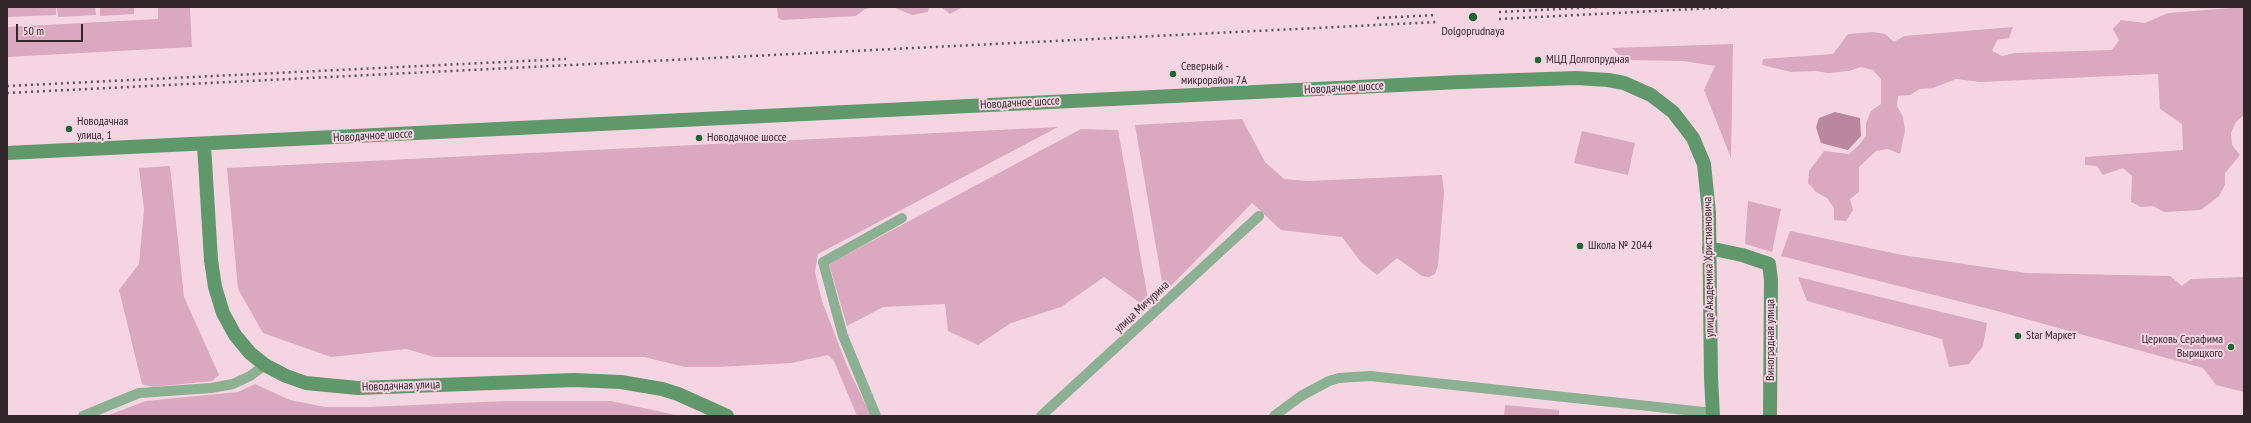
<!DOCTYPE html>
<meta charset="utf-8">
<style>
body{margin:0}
#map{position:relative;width:2251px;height:423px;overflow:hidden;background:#f6d5e3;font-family:"PT Sans Narrow",sans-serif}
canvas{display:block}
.frame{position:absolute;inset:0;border:8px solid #32262b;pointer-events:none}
.scale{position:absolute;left:16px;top:24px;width:67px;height:18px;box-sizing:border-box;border:2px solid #32262b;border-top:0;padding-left:5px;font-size:12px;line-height:14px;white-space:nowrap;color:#32262b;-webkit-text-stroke:3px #f6d5e3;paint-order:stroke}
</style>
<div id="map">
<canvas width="2251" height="423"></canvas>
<div class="frame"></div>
<div class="scale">50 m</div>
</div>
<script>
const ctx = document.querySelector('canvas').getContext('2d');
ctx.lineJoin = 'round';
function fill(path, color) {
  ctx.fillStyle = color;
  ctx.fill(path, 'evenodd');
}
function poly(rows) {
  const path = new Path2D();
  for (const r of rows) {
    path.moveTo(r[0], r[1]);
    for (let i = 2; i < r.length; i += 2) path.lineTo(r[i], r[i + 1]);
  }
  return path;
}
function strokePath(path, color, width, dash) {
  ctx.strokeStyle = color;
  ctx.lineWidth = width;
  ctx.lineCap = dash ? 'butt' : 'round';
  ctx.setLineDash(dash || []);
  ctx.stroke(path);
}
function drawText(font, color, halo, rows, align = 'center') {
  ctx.font = font + ' "PT Sans Narrow",sans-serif';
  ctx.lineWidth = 4;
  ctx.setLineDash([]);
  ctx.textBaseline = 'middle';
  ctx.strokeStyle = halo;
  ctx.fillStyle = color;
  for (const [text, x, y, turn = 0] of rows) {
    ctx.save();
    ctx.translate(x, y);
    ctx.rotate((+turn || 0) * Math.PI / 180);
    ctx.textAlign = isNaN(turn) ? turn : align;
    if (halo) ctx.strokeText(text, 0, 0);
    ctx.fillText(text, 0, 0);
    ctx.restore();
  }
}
fill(poly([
 [7,7,56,7,56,15,7,17],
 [57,7,95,7,96,15,58,17],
 [100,7,134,7,134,14,100,16],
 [158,7,190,7,192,47,7,57,7,27,158,19],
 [777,7,929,7,928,12,912,15,893,7,871,8,865,9,856,16,782,20,778,18],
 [941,7,963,7,950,14],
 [2244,7,2244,115,2236,122,2231,133,2232,145,2240,155,2225,173,2225,185,2219,196,2201,210,2164,212,2153,206,2141,207,2131,202,2132,176,2123,168,2103,175,2097,166,2085,165,2085,157,2183,150,2182,124,2160,109,2158,74,1980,82,1956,79,1933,88,1920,89,1910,95,1898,96,1897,106,1903,117,1905,130,1900,154,1888,149,1876,151,1859,167,1859,192,1850,199,1853,210,1846,221,1834,220,1834,208,1827,198,1816,192,1808,183,1809,171,1824,151,1849,154,1858,146,1866,136,1866,123,1871,111,1881,104,1881,79,1873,70,1861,67,1849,71,1828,73,1816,71,1791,72,1762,65,1763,59,1833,54,1848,34,1873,32,1885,34,1894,42,1904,36,2013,27,2009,38,1997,40,1992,51,2002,56,2015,53,2112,50,2119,40,2113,29,2121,20,2145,23,2168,13],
 [1733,44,1731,158,1704,90,1715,66,1683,61,1624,60,1612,48],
 [1242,119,1265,162,1284,179,1308,181,1442,175,1444,193,1438,266,1435,274,1429,277,1422,276,1397,258,1377,275,1361,262,1342,237,1281,230,1252,203,1164,293,1135,125],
 [1058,127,818,254,815,272,822,301,847,366,871,416,857,416,834,361,828,355,792,363,717,367,685,367,644,357,434,357,406,349,331,357,263,333,238,289,227,168],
 [1081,129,1118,130,1150,310,1104,277,1061,307,1011,323,978,345,948,331,945,304,883,307,847,326,829,264],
 [1582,131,1635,143,1628,175,1574,163],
 [170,166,184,297,219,375,212,381,153,387,142,384,119,290,139,264,144,210,139,168],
 [1748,201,1781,209,1772,252,1745,244],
 [1790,231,1902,255,2026,273,2170,276,2182,286,2191,279,2244,277,2244,392,2216,385,2203,368,1997,311,1781,256],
 [1798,277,1987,323,1983,346,1969,364,1949,367,1942,339,1807,301],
 [255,384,290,400,325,407,368,407,507,401,611,401,680,416,106,416,146,401,238,392],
 [1505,405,1559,410,1559,416,1504,416]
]), '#daa8bf');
fill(poly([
 [1835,112,1860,118,1861,136,1848,150,1821,143,1816,127,1819,118]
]), '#bb879f');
strokePath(poly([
 [83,416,139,393,211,388,233,384,250,376,265,365],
 [876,416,843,336,823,262,902,218],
 [1041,416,1259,216],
 [1274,416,1301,396,1329,381,1339,378,1370,376,1713,413]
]), '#8bb092', 10);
strokePath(poly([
 [204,145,211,260,215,287,223,313,235,335,250,353,265,365,286,376,306,383,358,388,574,380,621,382,662,389,678,394,727,416],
 [7,153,1460,82,1576,78,1608,80,1624,83,1651,95,1673,112,1693,138,1704,164,1709,213,1711,378,1713,416],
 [1709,248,1742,255,1769,264,1771,280,1770,416]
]), '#60986c', 14);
strokePath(poly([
 [1499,12,1598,7],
 [1377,18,1437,15],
 [1499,19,1734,7],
 [7,86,566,59],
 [7,93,1437,22]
]), '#625158', 2.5, [2, 4]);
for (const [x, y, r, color] of [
 [1473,17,5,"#1d6735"],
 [1538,60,4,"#1d6735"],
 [1173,74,4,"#1d6735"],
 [69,129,4,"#1d6735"],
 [699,138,4,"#1d6735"],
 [1580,246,4,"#1d6735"],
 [2018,336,4,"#1d6735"],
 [2231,347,4,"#1d6735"]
]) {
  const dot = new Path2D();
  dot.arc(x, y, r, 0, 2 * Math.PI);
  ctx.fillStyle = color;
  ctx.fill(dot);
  strokePath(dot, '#f6d5e3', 1.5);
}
drawText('12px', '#32262b', '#f6d5e3', [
 ["Dolgoprudnaya",1473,32,"center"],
 ["МЦД Долгопрудная",1546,60],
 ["Северный -",1181,67],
 ["микрорайон 7А",1181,81],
 ["Новодачная",77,122],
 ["улица, 1",77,136],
 ["Новодачное шоссе",707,138],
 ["Школа № 2044",1588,246],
 ["Star Маркет",2026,336],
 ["Церковь Серафима",2223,340,"right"],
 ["Вырицкого",2223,354,"right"]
], 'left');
drawText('12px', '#32262b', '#f6d5e3', [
 ["Новодачное шоссе",1344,88,-3],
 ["Новодачное шоссе",1020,103,-3],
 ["Новодачное шоссе",373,136,-3],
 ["улица Академика Христиановича",1709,267,-91],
 ["улица Мичурина",1142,307,-43],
 ["Виноградная улица",1771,340,-90],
 ["Новодачная улица",401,386,-2]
]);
</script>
